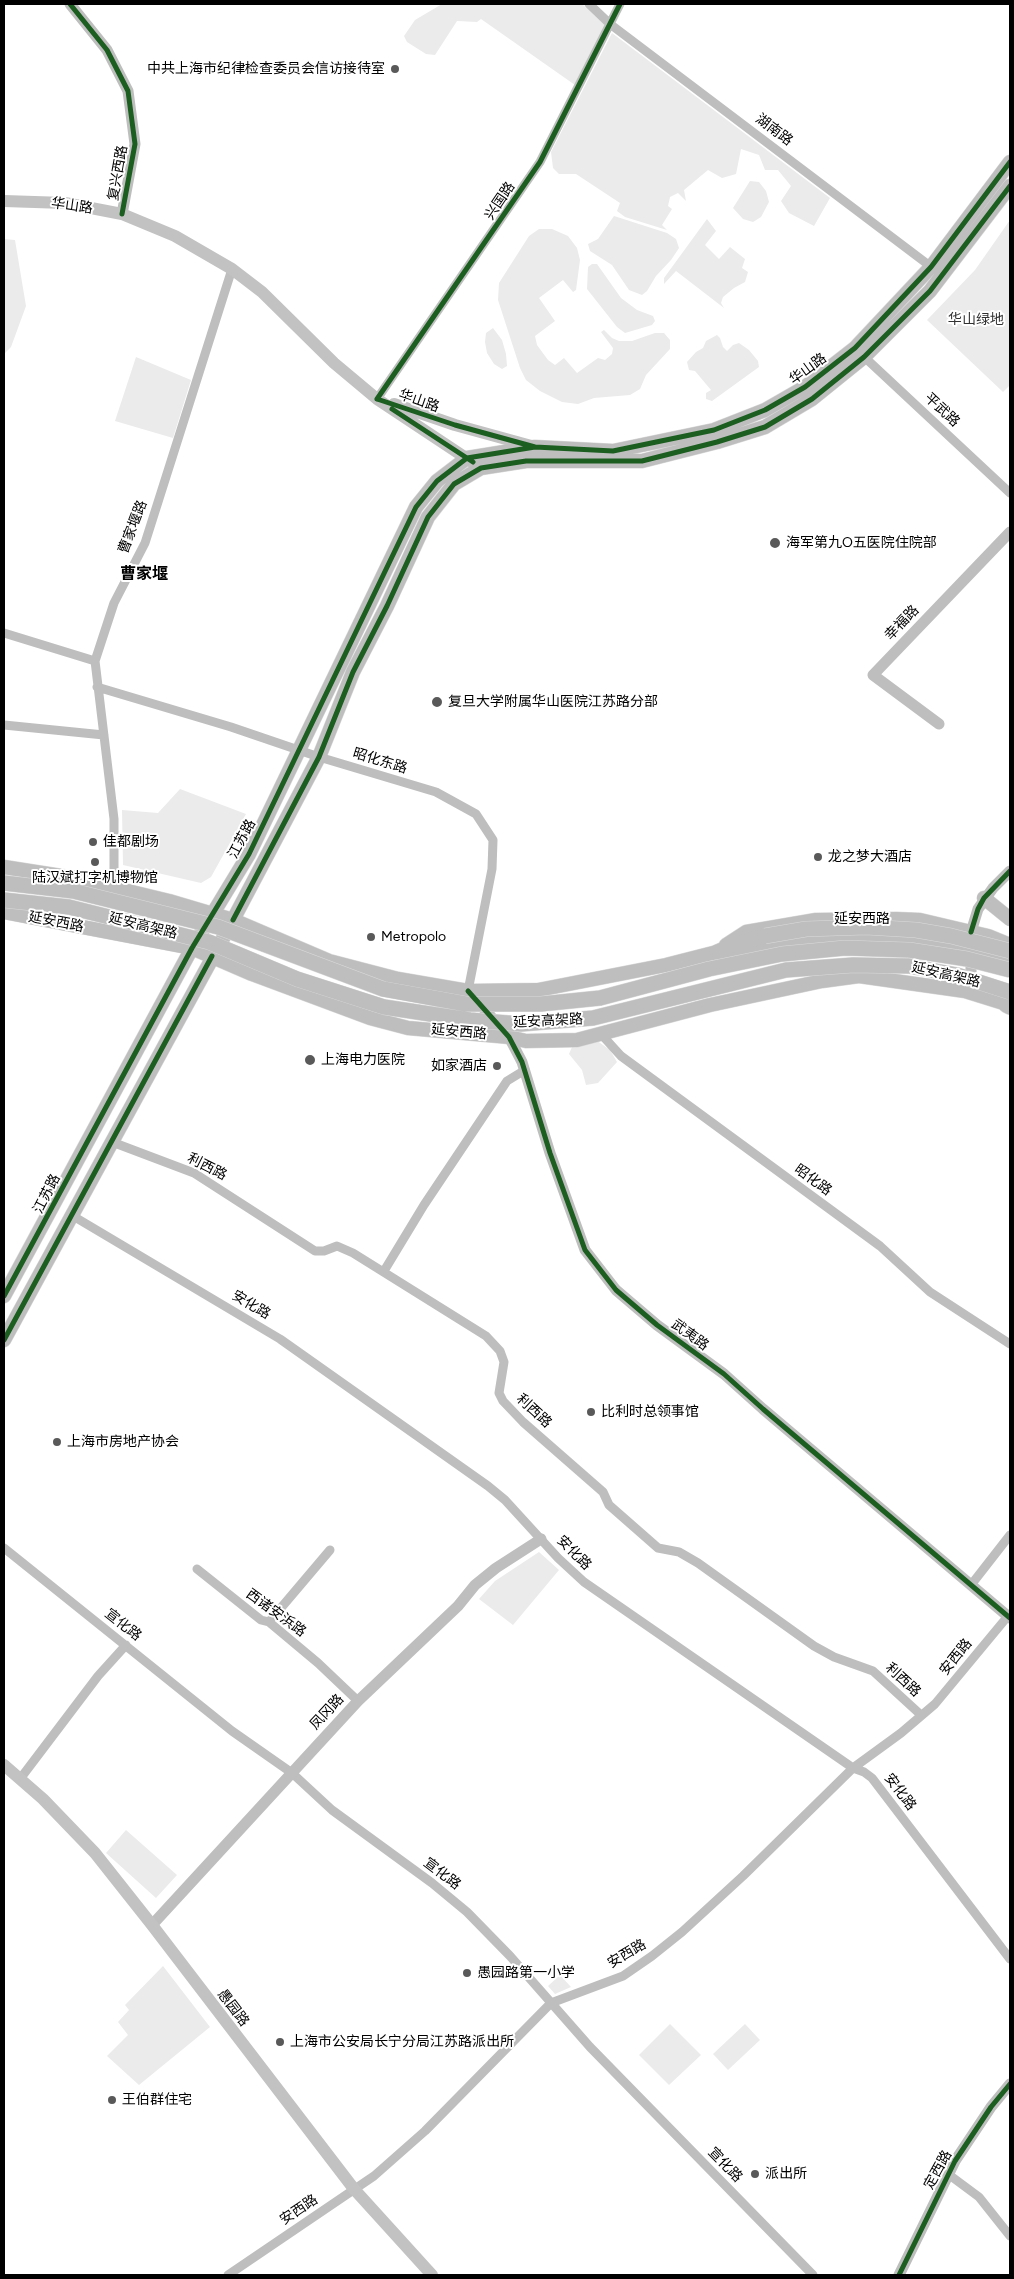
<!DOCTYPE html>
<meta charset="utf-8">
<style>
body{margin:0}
#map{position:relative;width:1014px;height:2279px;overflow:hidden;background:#fff;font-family:Figtree,sans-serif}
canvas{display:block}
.frame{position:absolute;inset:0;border:5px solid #000;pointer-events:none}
</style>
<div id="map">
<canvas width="1014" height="2279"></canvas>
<div class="frame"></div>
</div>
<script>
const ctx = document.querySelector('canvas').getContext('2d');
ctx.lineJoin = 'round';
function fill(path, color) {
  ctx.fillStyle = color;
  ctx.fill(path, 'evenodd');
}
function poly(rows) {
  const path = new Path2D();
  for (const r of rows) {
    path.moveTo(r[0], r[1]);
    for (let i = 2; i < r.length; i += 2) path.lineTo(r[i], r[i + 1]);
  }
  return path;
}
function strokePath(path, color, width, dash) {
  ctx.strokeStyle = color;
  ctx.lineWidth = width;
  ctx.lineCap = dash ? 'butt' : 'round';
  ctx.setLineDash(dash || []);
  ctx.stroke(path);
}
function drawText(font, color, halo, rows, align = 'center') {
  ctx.font = font + ' Figtree,"Noto Sans SC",sans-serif';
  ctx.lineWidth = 4;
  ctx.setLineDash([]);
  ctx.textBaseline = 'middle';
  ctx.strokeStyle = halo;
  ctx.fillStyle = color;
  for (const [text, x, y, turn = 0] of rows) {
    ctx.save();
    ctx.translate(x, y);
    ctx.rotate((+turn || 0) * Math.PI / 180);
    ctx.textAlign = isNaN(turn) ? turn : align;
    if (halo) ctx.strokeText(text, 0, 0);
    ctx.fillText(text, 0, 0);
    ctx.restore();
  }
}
fill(poly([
 [442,4,582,4,605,25,575,85,481,19,477,22,457,21,435,55,426,54,407,42,404,36,415,20],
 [612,33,830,198,814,226,789,213,781,201,791,186,778,170,765,170,759,155,741,149,736,174,722,178,708,170,684,190,686,201,678,193,670,197,668,206,672,209,662,225,667,230,625,217,617,211,620,203,576,174,559,174,553,168,551,152],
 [750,181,759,182,766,191,769,202,761,217,753,222,743,219,733,208],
 [614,216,667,233,676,239,679,248,671,260,656,276,647,291,642,295,629,290,612,265,590,251,588,244,598,239],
 [707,219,716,231,705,245,719,259,730,247,745,259,742,268,748,272,745,282,734,288,723,297,721,303,724,308,676,271,664,284,664,278],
 [1010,220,1010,385,1003,392,927,320,975,270],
 [539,229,552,229,568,236,577,248,580,260,576,290,573,292,563,280,539,298,555,321,535,336,537,345,548,360,555,365,564,358,577,373,598,358,605,360,612,354,613,348,601,332,604,330,612,338,619,341,632,341,655,333,664,333,670,340,670,349,646,375,640,389,630,395,594,398,578,404,562,402,540,391,526,380,520,368,498,300,499,283,529,236],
 [4,239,15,240,26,306,11,347,4,354],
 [592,264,597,264,621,298,637,310,653,316,655,321,652,325,625,333,617,327,587,289,588,267],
 [493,328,502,340,506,354,507,366,502,369,494,364,487,353,485,342,486,333],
 [717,335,720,338,723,347,727,351,733,345,739,343,749,350,758,361,759,367,712,401,706,399,706,393,711,390,695,371,689,370,687,362,696,352,703,348,706,341],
 [136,357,191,380,173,438,115,421],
 [180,789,246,814,211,877,201,883,123,865,122,810,158,813],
 [596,1040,610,1050,617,1062,598,1083,586,1085,582,1070,569,1054,572,1047],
 [539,1552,559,1570,513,1625,479,1599,495,1581],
 [126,1830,177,1875,156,1898,106,1853],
 [163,1966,210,2027,139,2085,107,2056,128,2035,118,2022,129,2010,125,2005],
 [560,1975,571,1987,555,1994,548,1986],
 [670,2024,701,2055,669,2085,639,2055],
 [745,2024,760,2040,728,2070,713,2054]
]), '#ebebeb');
const primary = poly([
 [4,867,74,878,169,901,233,920,329,961,398,979,468,991,538,990,666,965,717,952,738,953,809,942,904,935,971,949,1010,961],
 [984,898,1010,919],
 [4,912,192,948,252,974,370,1018,408,1028,509,1037,526,1041,577,1040,710,1005,822,981,859,976,965,991,1010,1005],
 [726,945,746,932,816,920,896,919,920,920,988,936,1010,945],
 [4,1296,192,948,249,854,416,507,437,481,467,458,535,447,613,451,714,430,765,410,805,387,855,348,931,267,1010,162],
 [4,1340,233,920,319,757,353,672,387,606,428,517,454,484,481,468,526,461,642,461,717,442,765,427,812,399,864,357,930,291,1010,186]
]);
const trunk = poly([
 [717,952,733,945,765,936],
 [1006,1005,1010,1007]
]);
strokePath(primary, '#dbdbdb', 15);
strokePath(trunk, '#dbdbdb', 16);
strokePath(poly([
 [589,4,610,24,934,269],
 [860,353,1010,493],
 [377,399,540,162,620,4],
 [4,633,95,661],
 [97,687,231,727,319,757,436,792,476,814,493,840,492,869,468,991],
 [4,725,104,735],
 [114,887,114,819,95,661,114,603,145,543,232,269],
 [601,1034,621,1056,880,1246,930,1292,1010,1344],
 [112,1142,194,1173,315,1251,324,1251,337,1246,353,1253,486,1336,500,1351,504,1362,499,1393,503,1401,523,1422,603,1492,609,1505,658,1548,679,1552,698,1563,814,1646,834,1657,873,1671,921,1715],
 [73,1216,280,1339,488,1486,505,1500,558,1558,584,1582,853,1768,864,1772,872,1778,1010,1959],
 [384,1271,424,1205,507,1081,525,1070],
 [4,1548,232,1731,292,1773,332,1810,432,1883,467,1912,510,1956,590,2047,813,2275],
 [197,1569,261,1620,269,1622,318,1663,358,1701],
 [971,1585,1010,1535],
 [269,1622,330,1550],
 [20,1779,98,1676,126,1645],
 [948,2174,979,2197,1010,2236],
 [228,2275,374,2176,425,2131,551,2003,623,1976,652,1956,682,1932,743,1876,853,1768,901,1733,935,1704,1008,1616]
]), '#bebebe', 9);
strokePath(poly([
 [70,4,107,50,128,91,135,144,122,214],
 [939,724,873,675,1010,532],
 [967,986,971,972,971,932,978,909,993,888,1010,871],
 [477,1001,509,1037,522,1062,550,1153,585,1250,616,1290,657,1325,724,1374,763,1409,1010,1618],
 [152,1925,358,1701,458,1606,475,1585,496,1568,541,1539],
 [899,2275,955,2161,991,2107,1010,2084]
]), '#bebebe', 11);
strokePath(poly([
 [4,201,65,203,122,214,175,236,232,269,262,292,334,363,377,399,475,464],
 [394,404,455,425,535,447],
 [4,1765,43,1799,95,1853,152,1925,354,2189,432,2275]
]), '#c2c2c2', 12);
strokePath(primary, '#bebebe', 14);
strokePath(trunk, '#bebebe', 15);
const trunkBridge = poly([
 [4,883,73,891,218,927,383,989,466,1004,541,1004,600,998,709,969,782,954,845,948,909,950,967,959,1010,970],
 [4,900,69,907,209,942,297,979,384,1007,470,1020,521,1024,593,1018,786,970,853,965,909,966,957,975,1010,992],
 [765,936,806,929,866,927,916,930,951,936,1010,951]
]);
strokePath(trunkBridge, '#dbdbdb', 16, []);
strokePath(trunkBridge, '#bebebe', 15);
strokePath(poly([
 [70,4,107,50,128,91,135,144,122,214],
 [377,399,455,425,535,447,613,451,714,430,765,410,805,387,855,348,931,267,1010,162],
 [377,399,540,162,620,4],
 [392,409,473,462],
 [233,920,319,757,353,672,387,606,428,517,454,484,481,468,526,461,642,461,717,442,765,427,812,399,864,357,930,291,1010,186],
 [971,932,978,909,984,898,1010,871],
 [468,991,509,1037,522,1062,550,1153,585,1250,616,1290,657,1325,724,1374,763,1409,1010,1618],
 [4,1296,192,948,249,854,416,507,437,481,467,458,535,447],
 [4,1340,212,956],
 [899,2275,955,2161,991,2107,1010,2084]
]), '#1b5e20', 5);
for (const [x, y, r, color] of [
 [395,69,5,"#595959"],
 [775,543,6,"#595959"],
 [437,702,6,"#595959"],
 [93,842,5,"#595959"],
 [818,857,5,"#595959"],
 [95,862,5,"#595959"],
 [371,937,5,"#595959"],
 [310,1060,6,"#595959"],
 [497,1066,5,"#595959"],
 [591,1412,5,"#595959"],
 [57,1442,5,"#595959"],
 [467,1973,5,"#595959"],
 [280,2042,5,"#595959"],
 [112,2100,5,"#595959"],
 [755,2174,5,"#595959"]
]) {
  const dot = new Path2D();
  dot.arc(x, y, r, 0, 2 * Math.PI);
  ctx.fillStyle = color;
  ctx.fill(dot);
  strokePath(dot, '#fff', 2);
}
drawText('14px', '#000', '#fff', [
 ["中共上海市纪律检查委员会信访接待室",385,69,"right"],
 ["海军第九O五医院住院部",786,543],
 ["复旦大学附属华山医院江苏路分部",448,702],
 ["佳都剧场",103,842],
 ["龙之梦大酒店",828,857],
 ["陆汉斌打字机博物馆",95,878,"center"],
 ["Metropolo",381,937],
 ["上海电力医院",321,1060],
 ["如家酒店",487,1066,"right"],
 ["比利时总领事馆",601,1412],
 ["上海市房地产协会",67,1442],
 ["愚园路第一小学",477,1973],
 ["上海市公安局长宁分局江苏路派出所",290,2042],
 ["王伯群住宅",122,2100],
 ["派出所",765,2174]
], 'left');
drawText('14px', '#000', '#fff', [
 ["湖南路",774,130,37],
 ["复兴西路",118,173,-80],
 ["兴国路",500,201,-56],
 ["华山路",72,206,8],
 ["华山路",808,369,-36],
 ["华山路",419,401,19],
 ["平武路",942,410,43],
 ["曹家堰路",133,527,-69],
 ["幸福路",902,623,-46],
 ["昭化东路",380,761,17],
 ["江苏路",242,839,-62],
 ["延安西路",862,919],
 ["延安西路",56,922,11],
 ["延安高架路",143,926,14],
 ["延安高架路",946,975,13],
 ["延安高架路",548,1021,-3],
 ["延安西路",459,1032,5],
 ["利西路",207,1167,27],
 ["昭化路",813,1180,36],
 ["江苏路",47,1194,-63],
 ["安化路",251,1305,31],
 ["武夷路",690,1335,36],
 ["利西路",534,1411,43],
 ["安化路",574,1553,45],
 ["西诸安浜路",276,1613,36],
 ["宣化路",123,1625,38],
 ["安西路",956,1657,-51],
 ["利西路",903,1680,43],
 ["凤冈路",327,1712,-47],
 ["安化路",900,1792,53],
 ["宣化路",442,1874,37],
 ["安西路",627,1954,-31],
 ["愚园路",233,2008,53],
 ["宣化路",725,2165,46],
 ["定西路",938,2170,-61],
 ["安西路",299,2210,-34]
]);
drawText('14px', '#313131', '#fff', [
 ["华山绿地",976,320]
]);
drawText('bold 16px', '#000', '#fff', [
 ["曹家堰",144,574]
]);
</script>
